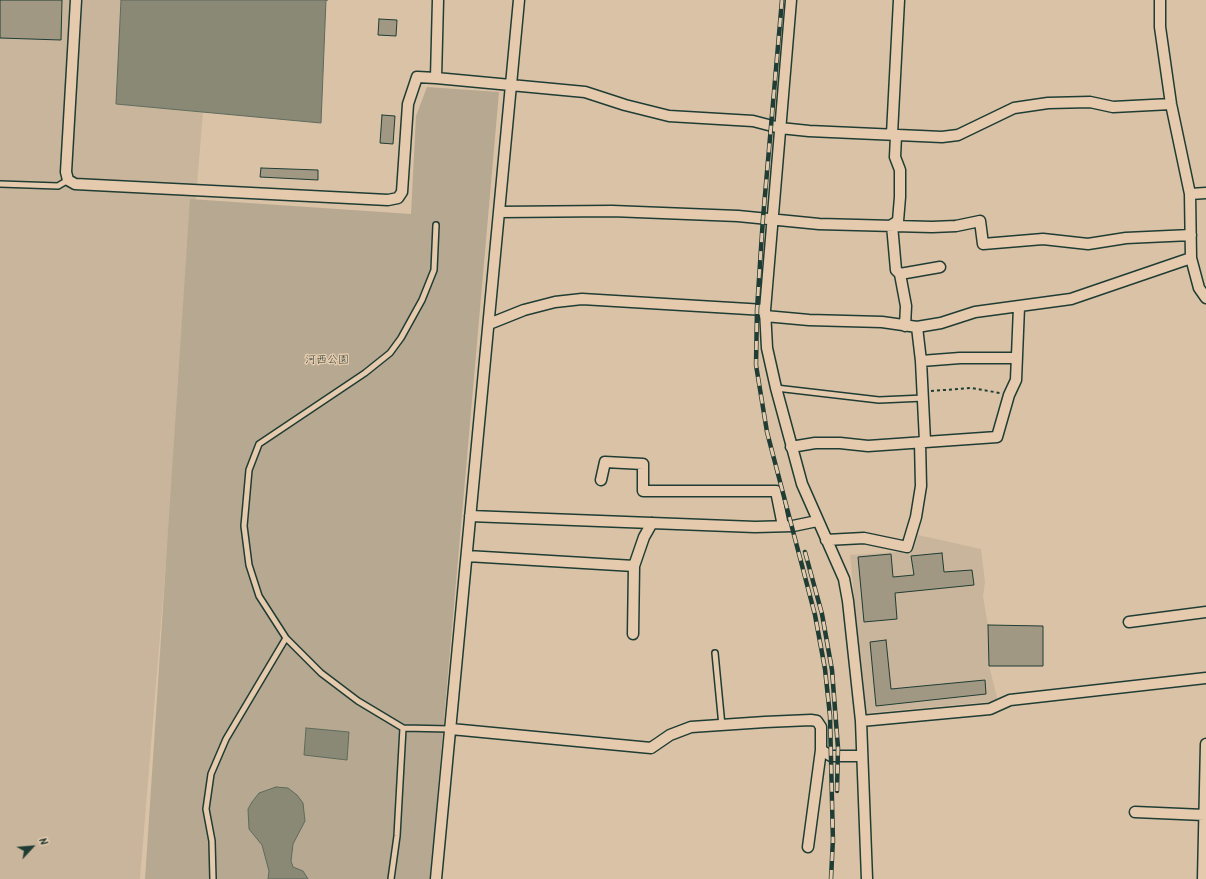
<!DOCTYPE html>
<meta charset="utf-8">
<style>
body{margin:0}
#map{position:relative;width:1206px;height:879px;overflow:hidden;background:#dac2a6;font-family:Kalam,sans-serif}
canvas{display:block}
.north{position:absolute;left:12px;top:827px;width:40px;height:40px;-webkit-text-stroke:3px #e6caad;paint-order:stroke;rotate:64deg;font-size:11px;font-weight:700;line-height:16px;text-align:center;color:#1f3d34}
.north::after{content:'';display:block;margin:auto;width:14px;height:18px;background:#1f3d34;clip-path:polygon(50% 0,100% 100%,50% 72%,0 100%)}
</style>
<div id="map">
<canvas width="1206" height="879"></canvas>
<div class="north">N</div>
</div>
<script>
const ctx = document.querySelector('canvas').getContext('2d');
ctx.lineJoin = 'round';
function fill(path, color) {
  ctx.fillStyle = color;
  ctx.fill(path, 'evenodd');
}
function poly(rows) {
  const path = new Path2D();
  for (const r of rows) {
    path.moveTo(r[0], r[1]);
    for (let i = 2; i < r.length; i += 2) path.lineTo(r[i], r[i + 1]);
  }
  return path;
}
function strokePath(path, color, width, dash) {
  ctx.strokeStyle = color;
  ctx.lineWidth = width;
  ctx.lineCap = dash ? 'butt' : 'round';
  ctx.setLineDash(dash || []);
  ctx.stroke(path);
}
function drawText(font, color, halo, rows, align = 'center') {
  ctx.font = font + ' Kalam,"Klee One",sans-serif';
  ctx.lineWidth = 3;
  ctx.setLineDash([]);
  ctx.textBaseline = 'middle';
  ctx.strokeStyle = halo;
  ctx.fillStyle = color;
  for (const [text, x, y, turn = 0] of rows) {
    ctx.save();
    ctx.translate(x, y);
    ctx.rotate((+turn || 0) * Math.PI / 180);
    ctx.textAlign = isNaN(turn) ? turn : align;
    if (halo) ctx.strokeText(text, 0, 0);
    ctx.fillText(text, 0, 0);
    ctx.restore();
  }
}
fill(poly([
 [0,0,121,0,116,104,203,112,140,879,0,879],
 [918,535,981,549,985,582,983,597,988,625,1043,626,1043,666,989,666,998,701,868,713,865,711,850,555,913,551]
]), '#c9b59b');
fill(poly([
 [427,87,499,92,430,879,145,879,190,199,411,214,416,116]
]), '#b7a891');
const water = poly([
 [121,0,328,0,326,0,321,123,116,104,121,0],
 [306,728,349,732,347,760,304,755,306,728],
 [276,787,288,788,297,795,303,803,305,821,293,844,291,861,293,867,303,871,308,879,268,879,269,871,262,845,249,829,248,809,252,802,259,793,276,787]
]);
fill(water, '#8a8976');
strokePath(water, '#5f6b5c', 1);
const building = poly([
 [0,0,62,0,61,40,0,38,0,0],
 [379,19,397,20,396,36,378,35,379,19],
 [382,115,395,116,393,144,380,143,382,115],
 [261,168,318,170,318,180,260,177,261,168],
 [942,553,944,572,972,570,974,585,895,593,897,619,864,622,858,557,891,554,893,577,914,575,911,556,942,553],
 [988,625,1043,626,1043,666,989,666,988,625],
 [886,640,891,689,985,680,986,694,876,706,870,642,886,640]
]);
fill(building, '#a09882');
strokePath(building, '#1f3d34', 1);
const lane = poly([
 [0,184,58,186,68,180],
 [436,225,434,270,422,300,401,338,390,353,365,373,259,444,249,470,244,526,249,565,259,596,286,638,321,673,358,701,403,728,450,729],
 [776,388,879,400,924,398],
 [715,653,722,726],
 [213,879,212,841,206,809,211,774,226,739,286,638],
 [391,879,397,836,403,728]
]);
const street = poly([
 [76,0,66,172,68,180,75,184,388,200,398,198,402,192,408,104,417,77,436,78],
 [438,0,436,78,585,92,625,105,669,116,753,121,780,128,809,131,942,137,958,135,1014,108,1048,103,1090,102,1113,107,1171,104],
 [791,0,765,310,767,348,776,388,802,484,844,579,848,601,861,721,867,879],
 [1160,0,1160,27,1171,104,1190,194,1191,258,1199,288,1206,298],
 [1190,194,1206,193],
 [499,212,612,211,738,216,819,224,932,227,956,226,980,221,983,244,1043,239,1088,244,1126,238,1191,235],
 [892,225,898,221,900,197,900,170,895,157,896,136,892,134,899,0],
 [892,225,896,270,900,274,906,306,905,326],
 [900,274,940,267],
 [765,316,809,320,882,322,917,327,941,323,975,312,1071,299,1191,258],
 [489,324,524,310,555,302,582,299,765,310],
 [917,327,921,361,925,441],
 [921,361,960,358,1017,358],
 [791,447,815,443,840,443,868,446,997,437,1009,395,1016,380,1019,307],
 [601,480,605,462,643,464,643,491,776,491,783,526],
 [470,516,755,527,793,526,817,521],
 [826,540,864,538,907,547,916,517,921,486,920,442],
 [467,556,634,566],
 [1129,622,1206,612],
 [633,634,634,566,644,537,652,523],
 [861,721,990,709,1010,700,1206,678],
 [451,729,651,748,670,735,691,727,765,722,811,720,817,721,821,727,821,750,808,847],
 [821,750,831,756,862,756],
 [1135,812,1204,815],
 [436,879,519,0],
 [1203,879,1206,744]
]);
strokePath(lane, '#1f3d34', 8);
strokePath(street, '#1f3d34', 13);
strokePath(poly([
 [931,391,971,388,1000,393]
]), '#1f3d34', 2, [3, 3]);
strokePath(lane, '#e6caad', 5);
strokePath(street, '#e6caad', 10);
const rail = poly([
 [782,0,763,218,757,310,756,365,767,432,815,615,825,669,830,716,833,843],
 [805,552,822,614,832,670,838,748,837,791],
 [831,879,833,838]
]);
strokePath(rail, '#1f3d34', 4.5);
strokePath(rail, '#e6caad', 3, [9]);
drawText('11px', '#274239', '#e6caad', [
 ["河西公園",327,361]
]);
</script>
